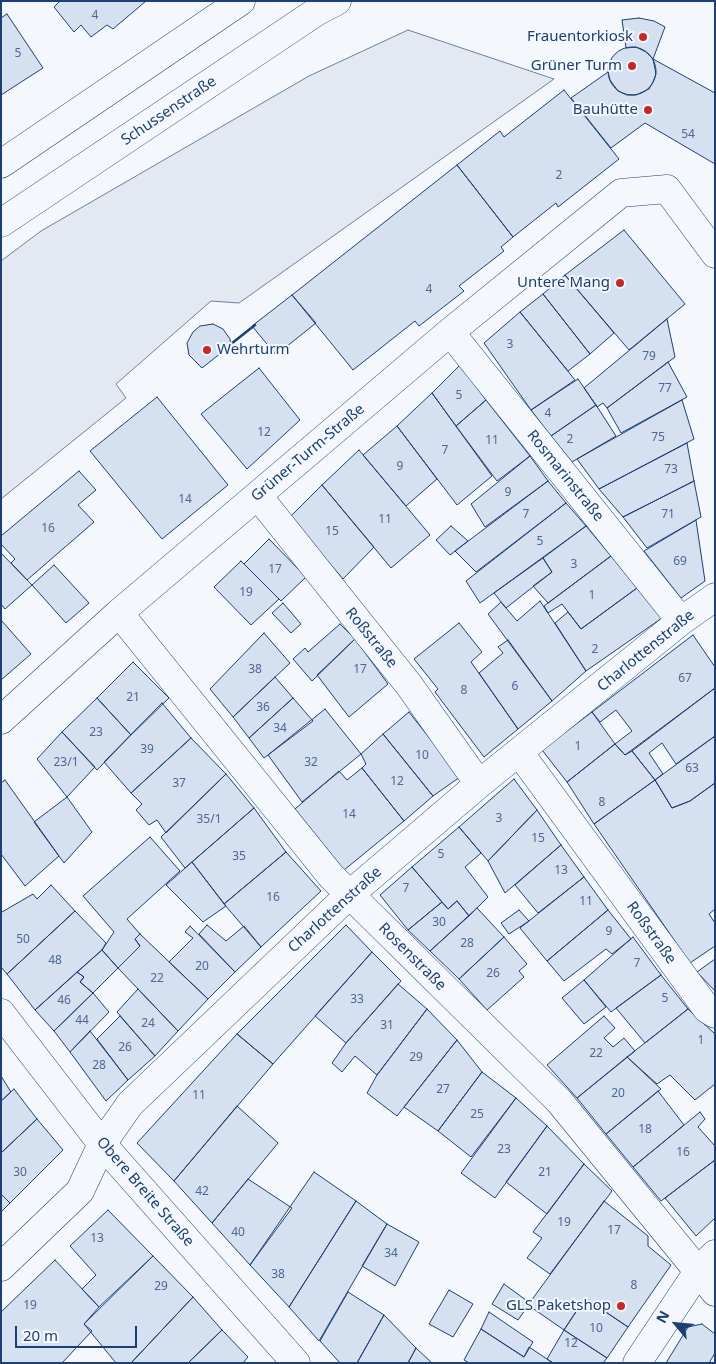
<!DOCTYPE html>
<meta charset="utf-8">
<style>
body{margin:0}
#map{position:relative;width:716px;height:1364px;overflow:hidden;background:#f4f7fb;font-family:"Noto Sans",sans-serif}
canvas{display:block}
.frame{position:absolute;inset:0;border:2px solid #1d3f73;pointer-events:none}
.north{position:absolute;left:651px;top:1299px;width:50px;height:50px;-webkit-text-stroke:4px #f4f7fb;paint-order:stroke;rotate:298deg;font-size:14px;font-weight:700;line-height:20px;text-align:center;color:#1d3f73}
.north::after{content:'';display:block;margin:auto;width:18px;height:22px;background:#1d3f73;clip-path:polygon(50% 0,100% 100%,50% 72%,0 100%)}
.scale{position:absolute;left:15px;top:1326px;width:122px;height:22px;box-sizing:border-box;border:2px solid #1d3f73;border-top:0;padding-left:6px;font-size:15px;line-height:18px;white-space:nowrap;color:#1d3f73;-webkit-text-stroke:4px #f4f7fb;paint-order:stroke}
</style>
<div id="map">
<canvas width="716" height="1364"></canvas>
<div class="frame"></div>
<div class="north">N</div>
<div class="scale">20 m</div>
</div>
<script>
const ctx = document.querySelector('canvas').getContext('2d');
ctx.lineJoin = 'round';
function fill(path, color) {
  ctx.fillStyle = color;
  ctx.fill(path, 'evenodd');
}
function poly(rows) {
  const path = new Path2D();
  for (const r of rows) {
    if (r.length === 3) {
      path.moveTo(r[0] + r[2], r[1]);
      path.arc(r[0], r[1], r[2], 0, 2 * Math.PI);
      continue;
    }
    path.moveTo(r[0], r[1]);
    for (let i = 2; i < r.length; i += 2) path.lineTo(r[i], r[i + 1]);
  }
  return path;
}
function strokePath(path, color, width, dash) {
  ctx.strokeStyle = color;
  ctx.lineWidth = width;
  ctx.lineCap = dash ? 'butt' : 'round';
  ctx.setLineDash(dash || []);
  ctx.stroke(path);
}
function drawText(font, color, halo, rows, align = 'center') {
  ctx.font = font + ' "Noto Sans",sans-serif';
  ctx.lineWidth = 4;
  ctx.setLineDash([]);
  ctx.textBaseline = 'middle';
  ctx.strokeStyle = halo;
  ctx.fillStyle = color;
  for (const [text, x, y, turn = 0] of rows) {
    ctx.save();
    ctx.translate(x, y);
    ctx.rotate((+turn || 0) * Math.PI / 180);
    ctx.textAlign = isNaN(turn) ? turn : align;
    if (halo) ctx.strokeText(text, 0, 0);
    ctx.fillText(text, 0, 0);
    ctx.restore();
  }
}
const green = poly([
 [408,30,554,79,239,303,211,301,116,384,126,398,1,499,1,261,41,231,309,76,408,30]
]);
fill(green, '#e3e9f0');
strokePath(green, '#687fa3', 1);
const building = poly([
 [60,1,146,1,113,29,107,25,91,37,81,25,74,32,54,7,60,1],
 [7,14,43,68,1,95,1,18,7,14],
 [639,18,654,21,665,27,653,59,646,52,636,47,626,48,622,20,639,18],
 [632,71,24],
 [653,59,715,93,715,164,645,123,611,148,571,98,608,72,610,80,618,91,627,95,636,95,649,89,653,82,656,74,653,59],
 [564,90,619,159,558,207,556,203,513,237,457,165,500,131,504,137,564,90],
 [457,165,513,237,501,247,504,251,459,286,464,291,419,326,415,321,353,370,292,295,457,165],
 [624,230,685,304,629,350,565,275,624,230],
 [565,275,614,333,590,354,543,294,565,275],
 [543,294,590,354,568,371,520,312,543,294],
 [292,295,316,323,276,355,252,326,292,295],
 [520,312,575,380,531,410,484,343,520,312],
 [667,319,675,357,607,408,603,403,597,407,584,388,667,319],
 [213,324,223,329,230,339,231,345,202,368,189,355,187,343,193,332,200,326,213,324],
 [668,362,687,397,621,433,607,408,668,362],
 [460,365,486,400,456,426,432,393,460,365],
 [259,368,300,420,247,469,201,414,259,368],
 [578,379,596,405,551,436,531,410,578,379],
 [432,393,492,476,457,505,397,426,432,393],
 [157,397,228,485,162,539,90,451,157,397],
 [486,400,530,456,497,481,456,426,486,400],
 [682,400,694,439,599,489,577,459,682,400],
 [596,405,616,436,572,462,551,436,596,405],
 [397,426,437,479,406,506,363,455,397,426],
 [687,443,694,481,623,517,599,489,687,443],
 [359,450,430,535,391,568,322,485,359,450],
 [530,456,548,481,485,527,471,504,530,456],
 [79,471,96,490,78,505,94,522,27,580,11,563,15,559,1,544,1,536,79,471],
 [548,481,566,503,476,572,455,551,548,481],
 [694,481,701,517,647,548,623,517,694,481],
 [322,485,374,547,343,579,290,517,322,485],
 [566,503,586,526,480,603,466,581,566,503],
 [696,520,705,581,681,598,644,551,696,520],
 [451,526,468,541,450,555,436,540,451,526],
 [586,526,611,556,548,603,533,586,552,572,543,558,586,526],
 [269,539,306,577,281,601,244,564,269,539],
 [1,553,32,585,5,609,1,604,1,553],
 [611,556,637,588,581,629,562,604,548,613,544,606,611,556],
 [543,558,552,572,506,608,494,593,543,558],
 [241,561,279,599,251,625,214,587,241,561],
 [54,565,89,603,66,623,32,585,54,565],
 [637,588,662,618,586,671,555,623,568,612,581,629,637,588],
 [540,601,586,671,552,701,488,614,501,602,517,621,540,601],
 [283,603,301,624,291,633,272,613,283,603],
 [1,620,31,654,1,680,1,620],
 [459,623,482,652,471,662,518,729,484,757,435,692,438,689,414,659,459,623],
 [340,624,355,639,312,681,293,659,305,648,308,652,340,624],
 [264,633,290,663,233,717,210,689,264,633],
 [693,635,715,667,715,688,625,755,615,744,632,731,616,710,600,722,592,712,693,635],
 [355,639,388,684,349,717,317,675,355,639],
 [508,640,552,701,518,729,479,673,503,653,498,647,508,640],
 [133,662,169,698,131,735,97,698,133,662],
 [275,677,293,698,249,738,233,717,275,677],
 [715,688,715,736,676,764,662,743,649,753,663,774,655,780,632,751,715,688],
 [97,698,131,735,97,770,62,732,97,698],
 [293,698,313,721,264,758,249,738,293,698],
 [162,703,191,738,131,793,104,762,162,703],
 [325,709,361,754,302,802,268,755,325,709],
 [409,712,460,777,433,796,383,734,409,712],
 [592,712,615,744,567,782,542,750,592,712],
 [62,732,95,767,67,797,37,759,62,732],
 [383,734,433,796,404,821,362,768,366,764,361,754,383,734],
 [715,736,715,783,690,801,672,808,655,780,715,736],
 [191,738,226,774,166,833,157,820,149,825,136,810,142,804,131,793,191,738],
 [615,744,625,755,632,751,655,780,594,824,567,782,615,744],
 [362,768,404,821,344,870,295,809,339,771,347,780,362,768],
 [226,774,254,808,185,868,161,837,226,774],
 [514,779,537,810,488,861,459,827,514,779],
 [5,780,59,856,25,886,1,854,1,783,5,780],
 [655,780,672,808,690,801,715,783,715,909,709,914,715,923,715,946,690,963,594,824,655,780],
 [67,797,92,832,64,863,34,822,67,797],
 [254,808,286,852,224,904,192,862,254,808],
 [537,810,561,845,505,893,488,861,537,810],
 [459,827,481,853,465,867,488,897,469,916,457,901,448,909,412,867,459,827],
 [150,837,180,871,127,919,140,934,135,939,140,946,118,968,102,950,114,932,83,896,150,837],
 [561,845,584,877,538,913,515,885,561,845],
 [286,852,321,891,261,947,224,904,286,852],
 [192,862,226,906,203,922,166,885,192,862],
 [412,867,442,902,408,930,380,895,412,867],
 [584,877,608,910,547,961,520,928,584,877],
 [51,885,75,911,7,974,1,967,1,910,2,912,33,894,37,899,51,885],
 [457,901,469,916,430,951,408,930,442,902,448,909,457,901],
 [477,908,504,937,459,979,430,951,477,908],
 [519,910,529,921,509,934,501,923,519,910],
 [608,910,631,939,612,954,606,949,564,981,547,961,608,910],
 [75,911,106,943,102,950,35,1010,7,974,75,911],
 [207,925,226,941,244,926,261,947,235,972,199,934,207,925],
 [346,925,372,952,273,1064,237,1034,346,925],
 [190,926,235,972,208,999,169,962,193,938,185,932,190,926],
 [140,934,208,999,178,1031,118,968,140,946,135,939,140,934],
 [504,937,527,964,519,971,524,977,487,1010,459,979,504,937],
 [633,937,661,975,611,1012,584,980,633,937],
 [102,950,118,968,93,993,80,982,84,977,77,972,102,950],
 [372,952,401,981,346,1043,315,1016,372,952],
 [715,959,715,991,697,972,715,959],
 [77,972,84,977,80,982,93,993,54,1031,35,1010,77,972],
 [661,975,688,1009,645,1043,616,1008,661,975],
 [584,980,606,1007,584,1024,562,998,584,980],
 [398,984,427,1009,377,1075,355,1056,342,1072,332,1063,346,1043,398,984],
 [138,989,178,1031,155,1056,117,1012,138,989],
 [93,993,109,1012,70,1052,54,1031,93,993],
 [427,1009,457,1040,397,1116,367,1093,377,1075,427,1009],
 [688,1009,715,1034,715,1084,695,1100,670,1075,657,1084,627,1057,688,1009],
 [120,1016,155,1056,128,1080,97,1039,120,1016],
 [604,1016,615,1028,604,1038,613,1047,624,1038,635,1051,577,1098,547,1065,604,1016],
 [90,1031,128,1080,106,1101,70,1052,90,1031],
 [237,1034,273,1064,174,1181,137,1143,237,1034],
 [457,1040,482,1072,438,1131,404,1107,457,1040],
 [627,1057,661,1089,606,1134,577,1098,627,1057],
 [482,1072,516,1098,471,1157,438,1131,482,1072],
 [1,1076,11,1092,1,1101,1,1076],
 [14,1089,37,1119,1,1153,1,1101,14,1089],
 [658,1091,684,1125,633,1167,606,1134,658,1091],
 [516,1098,547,1126,495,1198,461,1173,516,1098],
 [237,1106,278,1143,212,1223,174,1181,237,1106],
 [700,1112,705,1119,698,1127,715,1146,715,1160,661,1201,633,1167,700,1112],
 [37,1119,63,1150,10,1203,1,1194,1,1153,37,1119],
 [547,1126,584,1164,547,1214,506,1182,547,1126],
 [715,1160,715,1218,696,1236,665,1198,715,1160],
 [584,1164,612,1191,550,1274,527,1258,542,1238,533,1232,584,1164],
 [314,1172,356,1201,289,1307,250,1265,314,1172],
 [248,1179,292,1208,250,1265,212,1223,248,1179],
 [1,1194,10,1203,1,1212,1,1194],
 [356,1201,387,1224,319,1341,289,1307,356,1201],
 [604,1201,648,1236,648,1246,671,1265,628,1327,585,1298,564,1330,528,1305,604,1201],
 [108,1210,153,1256,99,1307,82,1289,96,1275,70,1246,108,1210],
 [387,1224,419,1242,395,1286,362,1266,387,1224],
 [153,1256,193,1297,131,1363,116,1363,84,1324,153,1256],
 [55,1260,99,1307,84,1324,92,1331,62,1363,1,1363,1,1312,55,1260],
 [504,1284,530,1303,518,1320,492,1304,504,1284],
 [449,1290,473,1304,453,1337,429,1324,449,1290],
 [348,1292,384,1315,357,1363,340,1363,320,1341,348,1292],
 [193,1297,222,1330,188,1363,131,1363,193,1297],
 [585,1298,628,1327,607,1358,564,1330,585,1298],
 [489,1312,533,1342,524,1357,481,1329,489,1312],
 [384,1315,416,1348,408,1363,357,1363,384,1315],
 [702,1324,715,1334,715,1353,709,1363,666,1363,688,1327,702,1324],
 [481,1329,524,1357,529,1347,553,1363,469,1363,464,1360,481,1329],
 [222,1330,248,1357,243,1363,188,1363,222,1330],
 [564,1330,607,1358,603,1363,553,1363,547,1359,564,1330],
 [416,1348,432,1363,408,1363,416,1348]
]);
fill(building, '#d5e0f0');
strokePath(building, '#1d3f73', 1);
const street = poly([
 [450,332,681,621],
 [258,496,409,685,479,784],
 [119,613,331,876,559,1101,715,1292],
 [1,720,119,613,450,332,621,193,667,189,715,254],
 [519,752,707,1009,715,1014],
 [1,1013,102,1144,296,1363],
 [1,1267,80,1191,102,1144,130,1104,349,895,479,784,681,621,715,597],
 [637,1363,699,1270,715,1254]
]);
const primary = poly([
 [1,164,241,1],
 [1,223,316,12,337,1]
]);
strokePath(street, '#1d3f73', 29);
strokePath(primary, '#1d3f73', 29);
strokePath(street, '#f4f7fb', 28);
strokePath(primary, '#f4f7fb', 28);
strokePath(poly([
 [231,344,255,325]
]), '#1d3f73', 2.5);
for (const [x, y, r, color] of [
 [643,37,5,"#c62828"],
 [632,66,5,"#c62828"],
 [648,110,5,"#c62828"],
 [620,283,5,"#c62828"],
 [207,350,5,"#c62828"],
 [621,1306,5,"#c62828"]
]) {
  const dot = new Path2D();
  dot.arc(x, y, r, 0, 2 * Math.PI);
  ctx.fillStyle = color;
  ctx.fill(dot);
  strokePath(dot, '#f4f7fb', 2);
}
drawText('12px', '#4b6792', null, [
 ["4",95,16],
 ["5",18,54],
 ["54",688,135],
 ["2",559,176],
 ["4",429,290],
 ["3",510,345],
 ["79",649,357],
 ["77",665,389],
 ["5",459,396],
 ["4",548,414],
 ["12",264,433],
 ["75",658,438],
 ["2",570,440],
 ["11",492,441],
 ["7",445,451],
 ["9",400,467],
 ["73",671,470],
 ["9",508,493],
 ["14",185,500],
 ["7",526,515],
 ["71",668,515],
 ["11",385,520],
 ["16",48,529],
 ["15",332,532],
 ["5",540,542],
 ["69",680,562],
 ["3",574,565],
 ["17",275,570],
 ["19",246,593],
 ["1",592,596],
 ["2",595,650],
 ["38",255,670],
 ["17",360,670],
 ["67",685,679],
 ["6",515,687],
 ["8",464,691],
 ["21",133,698],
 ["36",263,708],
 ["34",280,729],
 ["23",96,733],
 ["1",578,747],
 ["39",147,750],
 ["10",422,756],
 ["23/1",66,763],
 ["32",311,763],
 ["63",692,769],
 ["12",397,782],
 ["37",179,784],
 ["8",602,803],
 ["14",349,815],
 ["3",499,819],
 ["35/1",209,820],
 ["15",538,839],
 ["5",441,855],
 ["35",239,857],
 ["13",561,871],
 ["7",406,889],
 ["16",273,898],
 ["11",586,902],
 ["30",439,923],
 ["9",609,932],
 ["50",23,940],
 ["28",467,944],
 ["48",55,961],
 ["7",637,964],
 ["20",202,967],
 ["26",493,974],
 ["22",157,979],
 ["5",665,999],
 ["33",357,1000],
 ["46",64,1001],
 ["44",82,1021],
 ["24",148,1024],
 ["31",387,1026],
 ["1",701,1041],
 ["26",125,1048],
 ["22",596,1054],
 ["29",416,1058],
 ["28",99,1066],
 ["27",443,1090],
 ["20",618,1094],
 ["11",199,1096],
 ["25",477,1115],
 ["18",645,1130],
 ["23",504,1150],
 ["16",683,1153],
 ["30",20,1173],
 ["21",545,1173],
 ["42",202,1192],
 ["19",564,1223],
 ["17",614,1231],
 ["40",238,1233],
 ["13",97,1239],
 ["34",391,1254],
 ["38",278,1275],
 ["8",634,1286],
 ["29",161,1287],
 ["19",30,1306],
 ["10",596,1329],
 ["12",571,1344]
]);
drawText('15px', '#1d3f73', '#f4f7fb', [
 ["Frauentorkiosk",633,37],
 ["Grüner Turm",622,66],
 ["Bauhütte",638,110],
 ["Untere Mang",610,283],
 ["Wehrturm",217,350,"left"],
 ["GLS Paketshop",611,1306]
], 'right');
drawText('15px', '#1d3f73', '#f4f7fb', [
 ["Schussenstraße",169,111,-34],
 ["Grüner-Turm-Straße",308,453,-40],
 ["Rosmarinstraße",565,476,51],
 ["Roßstraße",371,638,51],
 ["Charlottenstraße",646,651,-39],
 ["Charlottenstraße",335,910,-42],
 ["Roßstraße",651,933,54],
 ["Rosenstraße",412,957,45],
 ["Obere Breite Straße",145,1192,49]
]);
</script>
